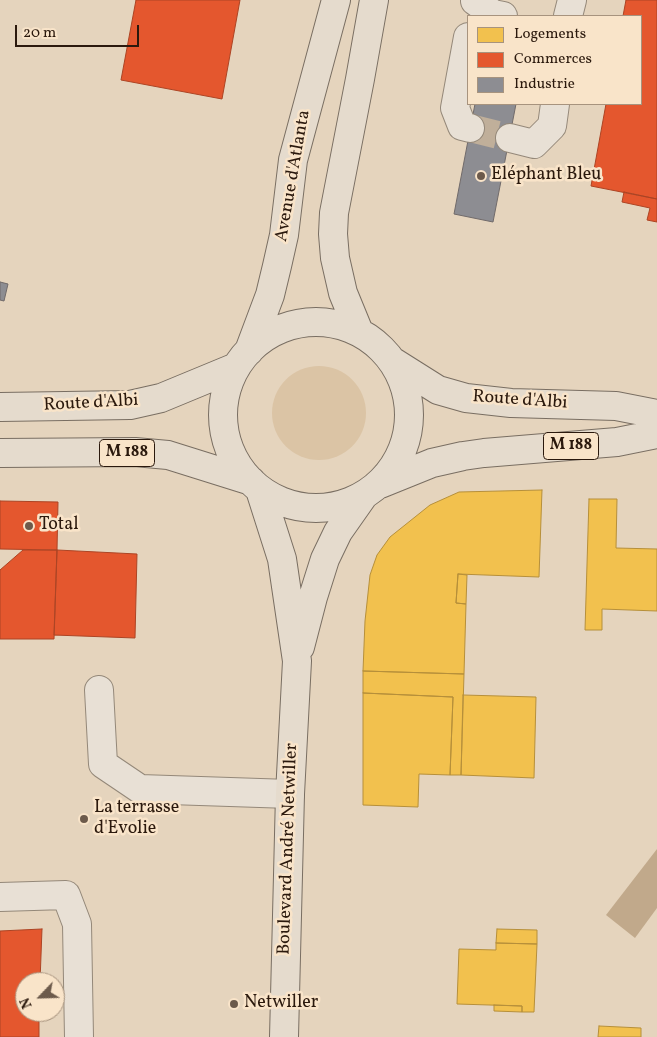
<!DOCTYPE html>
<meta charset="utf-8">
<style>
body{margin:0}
#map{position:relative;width:657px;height:1037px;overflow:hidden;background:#e5d4bd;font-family:Vollkorn,serif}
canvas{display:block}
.legend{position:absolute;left:467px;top:15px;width:175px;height:90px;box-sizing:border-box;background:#f9e4c9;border:1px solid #a7937e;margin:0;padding:6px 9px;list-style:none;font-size:15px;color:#2b190d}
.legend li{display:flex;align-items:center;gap:10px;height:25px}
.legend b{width:25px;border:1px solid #a7937e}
.north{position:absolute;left:15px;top:972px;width:50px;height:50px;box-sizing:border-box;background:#f9e4c9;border:1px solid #a7937e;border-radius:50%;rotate:246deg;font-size:14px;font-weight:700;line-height:20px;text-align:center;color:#2b190d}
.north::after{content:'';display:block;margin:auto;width:18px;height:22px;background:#6c5a4b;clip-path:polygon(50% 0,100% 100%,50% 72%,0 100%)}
.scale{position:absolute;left:15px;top:25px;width:124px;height:22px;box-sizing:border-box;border:2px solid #2b190d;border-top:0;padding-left:6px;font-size:15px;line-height:18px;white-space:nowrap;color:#2b190d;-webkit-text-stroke:4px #f9e4c9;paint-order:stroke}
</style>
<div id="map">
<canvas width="657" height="1037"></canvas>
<ul class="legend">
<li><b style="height:14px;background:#f2c14e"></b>Logements</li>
<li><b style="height:14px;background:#e4572e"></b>Commerces</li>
<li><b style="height:14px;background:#8d8d92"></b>Industrie</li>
</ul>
<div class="north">N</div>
<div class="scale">20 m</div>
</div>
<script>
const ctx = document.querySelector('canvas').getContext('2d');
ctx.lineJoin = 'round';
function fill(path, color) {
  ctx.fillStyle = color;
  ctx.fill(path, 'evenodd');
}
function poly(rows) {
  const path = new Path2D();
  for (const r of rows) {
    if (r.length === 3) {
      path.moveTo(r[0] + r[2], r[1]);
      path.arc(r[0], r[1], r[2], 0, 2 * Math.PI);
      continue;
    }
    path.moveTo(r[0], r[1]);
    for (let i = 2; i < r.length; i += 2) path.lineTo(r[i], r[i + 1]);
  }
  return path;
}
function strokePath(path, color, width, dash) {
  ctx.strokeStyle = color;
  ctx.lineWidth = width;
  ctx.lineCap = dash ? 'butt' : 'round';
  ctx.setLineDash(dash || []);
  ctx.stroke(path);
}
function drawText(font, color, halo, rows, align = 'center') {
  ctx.font = font + ' Vollkorn,serif';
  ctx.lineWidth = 5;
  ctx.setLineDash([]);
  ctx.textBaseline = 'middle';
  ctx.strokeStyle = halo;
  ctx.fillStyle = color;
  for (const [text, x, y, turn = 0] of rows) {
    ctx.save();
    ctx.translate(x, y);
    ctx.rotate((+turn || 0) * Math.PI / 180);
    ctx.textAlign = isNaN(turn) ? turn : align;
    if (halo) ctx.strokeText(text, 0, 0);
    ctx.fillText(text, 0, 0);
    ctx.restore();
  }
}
fill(poly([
 [319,413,47]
]), '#dbc4a5');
fill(poly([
 [657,849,657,908,635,938,606,915]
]), '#c1a98b');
const homes = poly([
 [542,490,539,577,458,574,456,603,466,604,464,674,363,671,365,621,370,575,377,555,390,537,430,505,459,492,542,490],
 [589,499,617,499,616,548,657,549,657,611,602,609,602,630,585,630,589,499],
 [458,574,467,575,466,604,456,603,458,574],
 [363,671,464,674,461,775,450,775,453,697,363,693,363,671],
 [363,693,453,697,450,775,419,774,418,807,363,805,363,693],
 [463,695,536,697,534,778,461,775,463,695],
 [497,929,537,930,537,944,496,943,497,929],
 [496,943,537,944,534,1012,522,1012,522,1006,457,1004,459,949,496,950,496,943],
 [494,1005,522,1006,522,1012,494,1011,494,1005],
 [599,1026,641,1028,641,1037,598,1037,599,1026]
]);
fill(homes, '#f2c14e');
strokePath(homes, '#b68f3a', 1);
const shops = poly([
 [136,0,240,0,222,99,121,80,136,0],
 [626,0,657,0,657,199,591,186,606,104,641,104,641,16,623,16,626,0],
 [624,192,657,199,657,222,647,220,650,208,622,202,624,192],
 [0,501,58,502,57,550,0,549,0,501],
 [23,550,57,550,54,639,0,639,0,570,23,550],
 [57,550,137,554,135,638,54,635,57,550],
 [42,929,40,982,25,982,25,1012,39,1012,39,1037,0,1037,0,931,42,929]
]);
fill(shops, '#e4572e');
strokePath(shops, '#ac4424', 1);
const industry = poly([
 [475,104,516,104,493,222,454,214,475,104],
 [0,282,8,284,4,301,0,300,0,282]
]);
fill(industry, '#8d8d92');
strokePath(industry, '#706a6a', 1);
strokePath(poly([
 [470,128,510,138]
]), '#c0af9a', 28, [28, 14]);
const minor = poly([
 [475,1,493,14,503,16],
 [568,16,572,0],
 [468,37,455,108,462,126,470,128],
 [510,138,534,144,552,126,555,104],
 [99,690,103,764,140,789,290,794],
 [0,897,66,895,77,924,79,1037]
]);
const major = poly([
 [316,415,93],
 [359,332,343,293,335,258,333,234,334,213,360,79,374,0],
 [249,351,270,295,277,266,284,235,293,160,336,0],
 [392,361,438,390,466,398,511,403,616,406,657,414],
 [0,407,130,405,161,398,236,367],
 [0,453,135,452,168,455,251,481],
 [380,484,432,463,463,456,484,453,617,442,657,434],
 [260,490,282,559,297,661,290,794,284,1037],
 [300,647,313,597,325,559,338,532,364,495]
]);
strokePath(minor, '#948879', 30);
strokePath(major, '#796e62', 30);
strokePath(minor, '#e8e0d5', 28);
strokePath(major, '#e5dbcd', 28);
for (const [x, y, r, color] of [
 [481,176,5,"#6c5a4b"],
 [29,526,5,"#6c5a4b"],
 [84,819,5,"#6c5a4b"],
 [234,1004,5,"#6c5a4b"]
]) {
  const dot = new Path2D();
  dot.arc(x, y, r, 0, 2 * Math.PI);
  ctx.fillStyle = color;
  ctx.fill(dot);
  strokePath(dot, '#f9e4c9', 2);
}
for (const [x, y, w] of [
 [571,446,55],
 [127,453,55]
]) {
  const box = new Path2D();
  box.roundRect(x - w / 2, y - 13.5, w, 27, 4);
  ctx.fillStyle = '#f9e4c9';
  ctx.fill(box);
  strokePath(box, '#2b190d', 1);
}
drawText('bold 16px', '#2b190d', null, [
 ["M 188",571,446],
 ["M 188",127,453]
]);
drawText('18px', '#2b190d', '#f9e4c9', [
 ["Avenue d'Atlanta",294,176,-80],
 ["Route d'Albi",520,401,4],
 ["Route d'Albi",91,404,-3],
 ["Boulevard André Netwiller",289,849,-88]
]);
drawText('18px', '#2b190d', '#f9e4c9', [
 ["Eléphant Bleu",491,176],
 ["Total",39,526],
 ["La terrasse",94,809],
 ["d'Evolie",94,830],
 ["Netwiller",244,1004]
], 'left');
</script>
